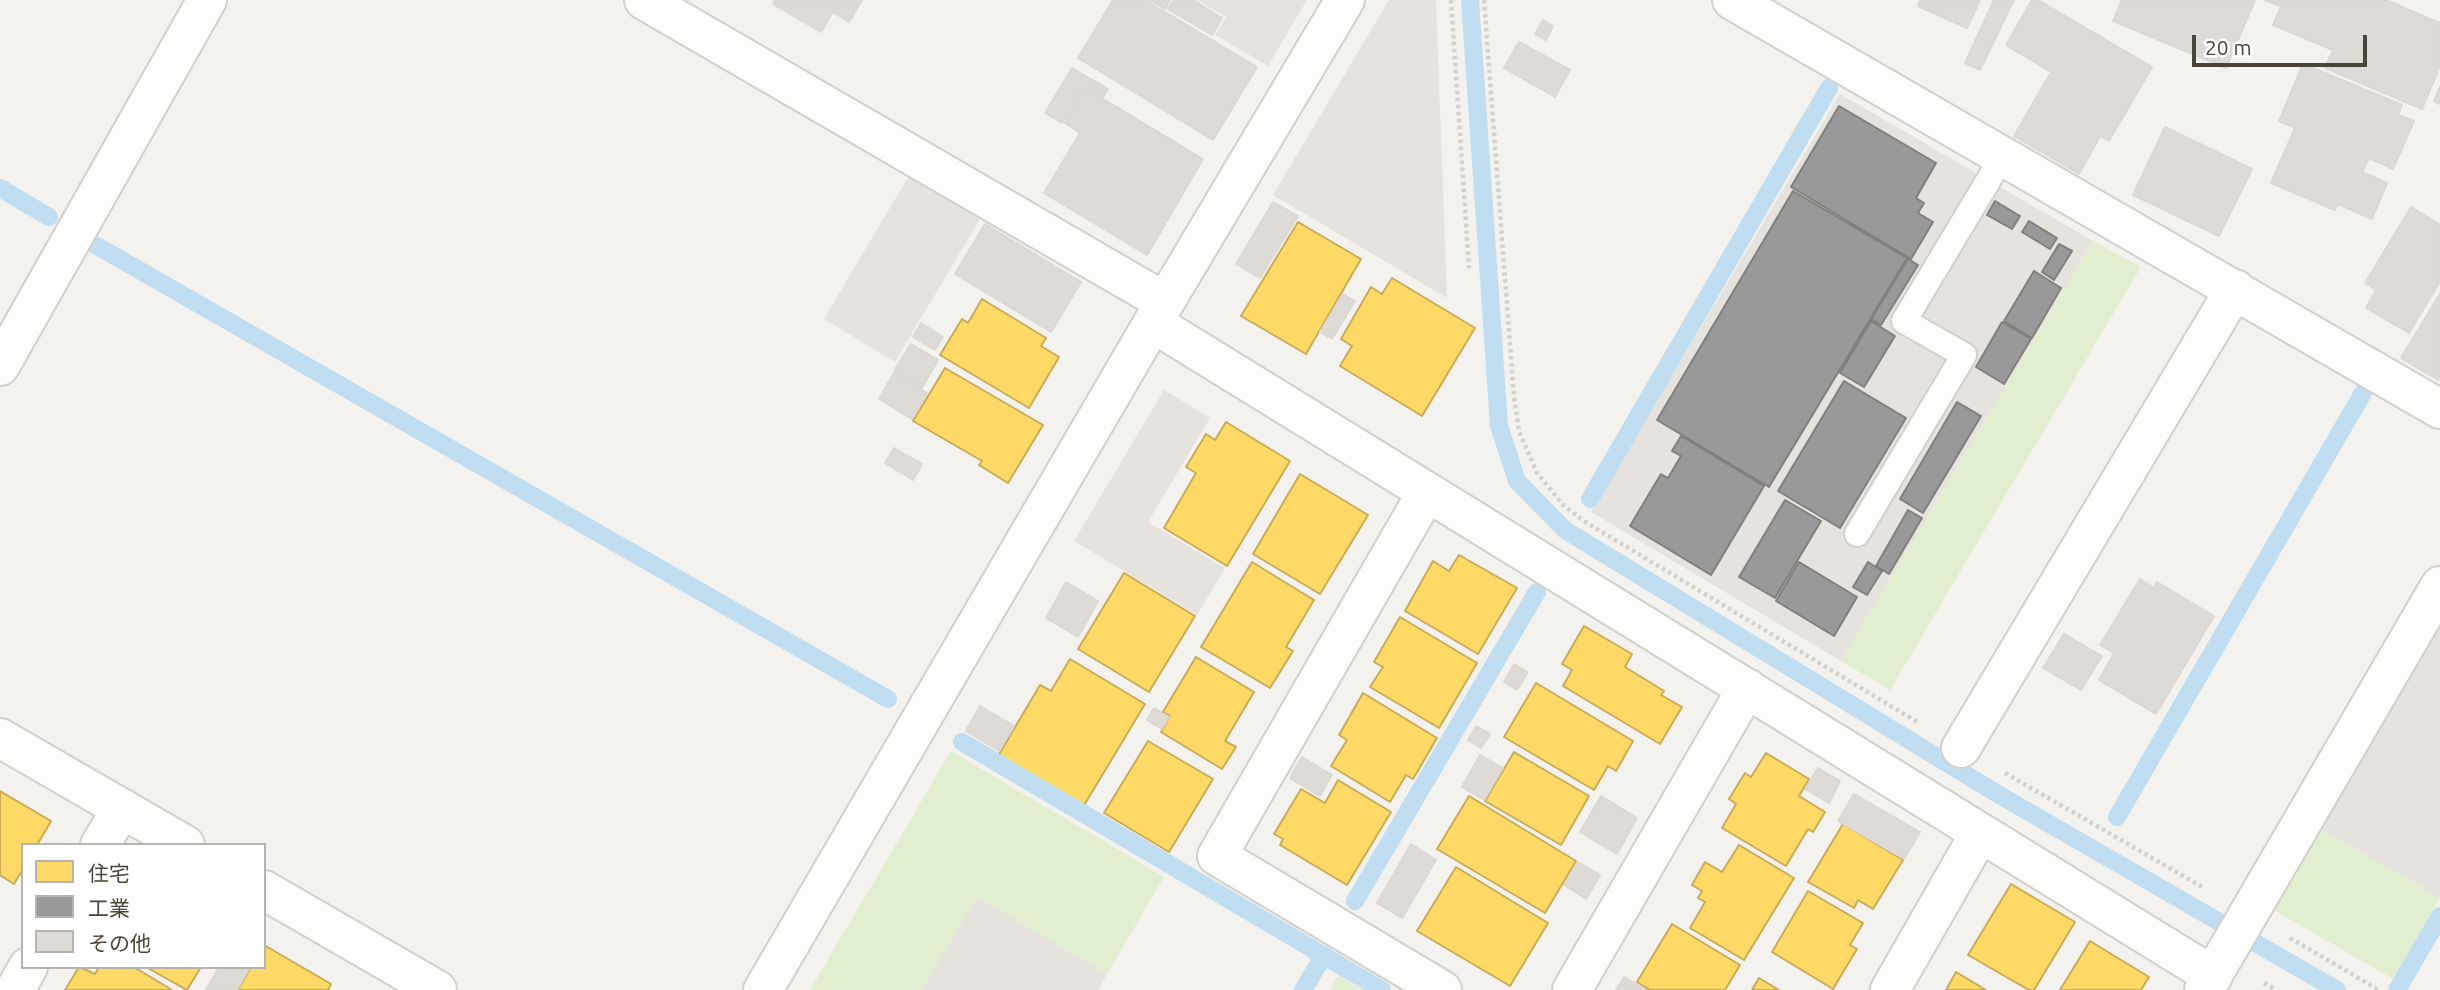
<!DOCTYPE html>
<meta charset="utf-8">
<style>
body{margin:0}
#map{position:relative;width:2440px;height:990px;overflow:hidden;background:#f4f2ee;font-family:Ubuntu,"Noto Sans JP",sans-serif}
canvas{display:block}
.legend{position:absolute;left:21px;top:843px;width:245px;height:126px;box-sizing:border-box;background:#fff;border:2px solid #b7b4b0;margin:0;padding:9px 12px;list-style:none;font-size:21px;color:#4b4439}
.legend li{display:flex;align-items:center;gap:14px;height:35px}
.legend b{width:35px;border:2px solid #b7b4b0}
.scale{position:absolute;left:2192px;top:35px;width:175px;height:32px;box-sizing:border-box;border:4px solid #4b4439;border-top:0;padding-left:9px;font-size:21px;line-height:24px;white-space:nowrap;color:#4b4439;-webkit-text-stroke:5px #fff;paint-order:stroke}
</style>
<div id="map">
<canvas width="2440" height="990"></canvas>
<ul class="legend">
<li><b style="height:19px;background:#ffd966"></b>住宅</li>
<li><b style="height:19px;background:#999"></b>工業</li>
<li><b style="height:19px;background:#dedbd6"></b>その他</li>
</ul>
<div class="scale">20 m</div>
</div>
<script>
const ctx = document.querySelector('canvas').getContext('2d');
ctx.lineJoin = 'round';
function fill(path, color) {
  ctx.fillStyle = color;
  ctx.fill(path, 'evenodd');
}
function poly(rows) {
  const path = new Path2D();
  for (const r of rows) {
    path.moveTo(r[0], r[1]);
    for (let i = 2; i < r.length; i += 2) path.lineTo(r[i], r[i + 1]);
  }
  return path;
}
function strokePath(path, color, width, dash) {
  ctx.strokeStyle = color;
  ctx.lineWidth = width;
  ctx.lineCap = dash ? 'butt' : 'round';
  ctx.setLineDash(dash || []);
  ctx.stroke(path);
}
fill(poly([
 [1840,94,2093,241,1841,661,1591,512]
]), '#e6e2de');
fill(poly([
 [2093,241,2141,267,1890,690,1841,661],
 [951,751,1164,877,1107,974,977,897,922,990,810,990],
 [2322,829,2440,898,2393,979,2274,910],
 [1338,976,1362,990,1330,990]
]), '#e1eecf');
fill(poly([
 [1197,0,1307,0,1268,66,1215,35,1226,17],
 [1389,0,1436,0,1447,298,1273,195],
 [911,172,983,214,895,362,824,319],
 [1164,390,1210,418,1148,522,1225,568,1197,615,1074,541],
 [2440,625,2440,898,2322,829],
 [977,897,1107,974,1098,990,922,990]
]), '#e6e3df');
const homes = poly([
 [1298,222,1361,259,1306,354,1241,316,1298,222],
 [1392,278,1475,328,1422,416,1340,366,1352,346,1341,339,1371,287,1382,294,1392,278],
 [982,299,1046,338,1041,346,1059,357,1029,408,940,355,962,319,968,323,982,299],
 [945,368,1043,425,1008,483,979,465,982,461,913,421,945,368],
 [1226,422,1290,461,1227,566,1164,528,1196,473,1186,467,1206,434,1215,440,1226,422],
 [1300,474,1368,515,1320,594,1253,554,1300,474],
 [1459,555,1517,588,1478,654,1405,611,1433,561,1449,571,1459,555],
 [1252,562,1314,600,1286,647,1293,651,1270,688,1201,647,1252,562],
 [1124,573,1195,616,1149,692,1078,649,1124,573],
 [1400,617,1477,663,1439,728,1370,687,1383,667,1374,662,1400,617],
 [1584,626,1632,654,1625,667,1664,691,1661,695,1682,707,1660,744,1563,686,1572,670,1562,664,1584,626],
 [1196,657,1254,692,1225,741,1236,747,1222,769,1161,732,1170,716,1163,712,1196,657],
 [1070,659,1145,704,1083,807,998,756,1040,685,1051,691,1070,659],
 [1536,683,1633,741,1616,771,1608,766,1594,790,1504,737,1536,683],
 [1363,693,1437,738,1413,779,1406,775,1390,802,1331,766,1347,740,1339,735,1363,693],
 [1148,741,1213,779,1169,852,1104,813,1148,741],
 [1514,752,1589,796,1561,845,1485,801,1514,752],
 [1766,753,1809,779,1799,796,1825,812,1813,832,1808,829,1786,866,1722,828,1736,804,1729,799,1745,773,1751,777,1766,753],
 [1338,780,1391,812,1347,885,1280,845,1283,839,1274,834,1301,789,1325,803,1338,780],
 [0,791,51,821,37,845,23,845,23,869,14,884,0,875,0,791],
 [1469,796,1576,861,1545,913,1437,849,1469,796],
 [1843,824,1903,860,1873,909,1858,900,1854,908,1808,882,1843,824],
 [1739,845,1794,878,1744,960,1690,928,1705,902,1698,898,1702,891,1692,885,1705,862,1722,872,1739,845],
 [1456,867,1548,923,1510,986,1417,931,1456,867],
 [2011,884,2075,922,2034,990,2029,990,1968,955,2011,884],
 [1808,891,1863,923,1850,945,1857,949,1833,989,1772,952,1808,891],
 [1672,924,1740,965,1725,990,1650,990,1637,982,1672,924],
 [2090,941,2149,977,2141,990,2060,990,2090,941],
 [264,945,331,984,328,990,238,990,251,967,264,967,264,945],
 [79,967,95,974,99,967,134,967,172,990,65,990,79,967],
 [146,967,201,967,187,990,146,967],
 [1956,972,1986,990,1946,990,1956,972],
 [1759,978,1779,990,1752,990,1759,978]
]);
fill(homes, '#ffd966');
strokePath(homes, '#c9ac58', 2);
const industry = poly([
 [1839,106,1936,163,1916,198,1924,203,1918,213,1933,222,1911,259,1791,187,1839,106],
 [1793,191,1907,258,1769,487,1657,420,1793,191],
 [1995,201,2020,216,2012,229,1987,215,1995,201],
 [2029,221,2057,238,2050,249,2022,232,2029,221],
 [2059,244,2072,251,2054,280,2042,272,2059,244],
 [1908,259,1918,265,1881,325,1871,319,1908,259],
 [2034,271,2061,288,2032,338,2004,321,2034,271],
 [1871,321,1895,336,1864,387,1840,373,1871,321],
 [2002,322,2031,339,2004,384,1976,367,2002,322],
 [1844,381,1906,418,1840,528,1778,491,1844,381],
 [1957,402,1981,416,1923,513,1900,499,1957,402],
 [1681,436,1764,486,1711,575,1630,526,1661,474,1668,478,1681,456,1672,451,1681,436],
 [1785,500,1821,521,1775,598,1739,577,1785,500],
 [1908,510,1922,518,1889,574,1876,566,1908,510],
 [1799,562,1857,597,1834,636,1776,601,1799,562],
 [1868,562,1882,571,1867,595,1853,587,1868,562]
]);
fill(industry, '#999');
strokePath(industry, '#82807c', 2);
strokePath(poly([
 [1470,0,1499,426,1517,481,1565,530,1996,793,2337,990],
 [0,188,49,217],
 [90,242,888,699],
 [1590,499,1829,88],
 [962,742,1382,990],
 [2117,817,2363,393],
 [1355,901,1537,592],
 [1303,990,1324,955],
 [2397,990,2440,916]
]), '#c0ddf1', 18);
const building = poly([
 [775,0,862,0,849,22,833,12,821,32,773,4,775,0],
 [1113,0,1145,0,1257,67,1213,140,1078,58,1113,0],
 [1150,0,1170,0,1165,9,1150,0],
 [1174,0,1193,0,1222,18,1212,35,1168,9,1174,0],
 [1920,0,1980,0,1967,28,1918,6,1920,0],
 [1994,0,2014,0,1980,70,1965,63,1994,0],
 [2032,0,2038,0,2152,67,2109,141,2100,136,2079,174,2014,136,2051,72,2006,45,2032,0],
 [2122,0,2255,0,2226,68,2113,21,2122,0],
 [2265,0,2283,0,2280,6,2265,0],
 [2284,0,2386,0,2440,23,2440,66,2422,109,2325,68,2333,50,2273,25,2284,0],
 [1543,20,1553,26,1546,40,1535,34,1543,20],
 [1519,42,1570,70,1555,97,1504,68,1519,42],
 [2303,64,2402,105,2398,115,2414,121,2393,169,2369,158,2362,172,2387,183,2372,219,2338,204,2335,210,2271,183,2295,128,2279,121,2303,64],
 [1072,68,1108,89,1103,97,1084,87,1062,123,1045,113,1072,68],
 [2440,86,2440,104,2434,101,2440,86],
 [1085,88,1203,159,1147,255,1044,193,1080,133,1065,123,1085,88],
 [2165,127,2252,169,2219,236,2133,195,2165,127],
 [1273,202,1298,216,1260,278,1236,264,1273,202],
 [2411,207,2440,225,2440,281,2409,333,2366,308,2376,290,2365,283,2411,207],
 [985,224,1081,282,1051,332,955,274,985,224],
 [1343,294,1355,301,1332,339,1320,332,1343,294],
 [2440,294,2440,377,2438,380,2401,358,2440,294],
 [921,323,943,337,935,350,913,337,921,323],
 [911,344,938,360,922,388,894,371,911,344],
 [894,373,927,393,912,419,879,399,894,373],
 [894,448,922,464,913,480,885,463,894,448],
 [2140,579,2154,588,2157,582,2214,616,2156,714,2099,680,2114,653,2100,645,2140,579],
 [1066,582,1098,601,1078,637,1046,618,1066,582],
 [2064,634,2102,656,2081,690,2043,668,2064,634],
 [1514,664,1528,672,1517,690,1504,682,1514,664],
 [980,706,1014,726,999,751,966,731,980,706],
 [1154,708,1169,717,1162,729,1147,720,1154,708],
 [1476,726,1490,734,1481,748,1468,740,1476,726],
 [1480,755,1503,768,1484,800,1462,787,1480,755],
 [1302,757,1332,775,1320,796,1290,778,1302,757],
 [1818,768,1840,781,1829,803,1805,789,1818,768],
 [1854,794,1920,832,1904,859,1838,821,1854,794],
 [1601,796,1637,818,1617,854,1580,832,1601,796],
 [1411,844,1436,860,1402,918,1377,903,1411,844],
 [1578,862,1600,875,1586,899,1564,885,1578,862],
 [219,967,250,967,237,990,206,990,219,967],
 [1624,977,1646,990,1616,990,1624,977]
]);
fill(building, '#dedbd6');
strokePath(building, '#dcd9d4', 2);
const service = poly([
 [1857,534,1964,355,1904,321,2003,156]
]);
const minor = poly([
 [644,0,1165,302],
 [1732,0,2440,409],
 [1153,323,2213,976],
 [0,366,207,0],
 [1427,492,1217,856,1442,990],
 [0,738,185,845],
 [1961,748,2235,289],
 [100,845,122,808],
 [264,890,437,990],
 [15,990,28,967],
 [763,990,1165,302,1345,0],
 [1572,990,1747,688],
 [1890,990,1980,833],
 [2204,990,2440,586]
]);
strokePath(service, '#d2d0cb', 28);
strokePath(minor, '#d2d0cb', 42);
strokePath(poly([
 [1451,0,1469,268],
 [1484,0,1514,397,1519,431,1537,473,1564,506,1587,523,1919,723],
 [2005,773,2204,888],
 [2290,938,2379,990],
 [2264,983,2276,990]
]), '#d3d2cc', 4.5, [3.5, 3.5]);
strokePath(service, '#fdfdfc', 24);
strokePath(minor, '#fdfdfc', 38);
</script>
